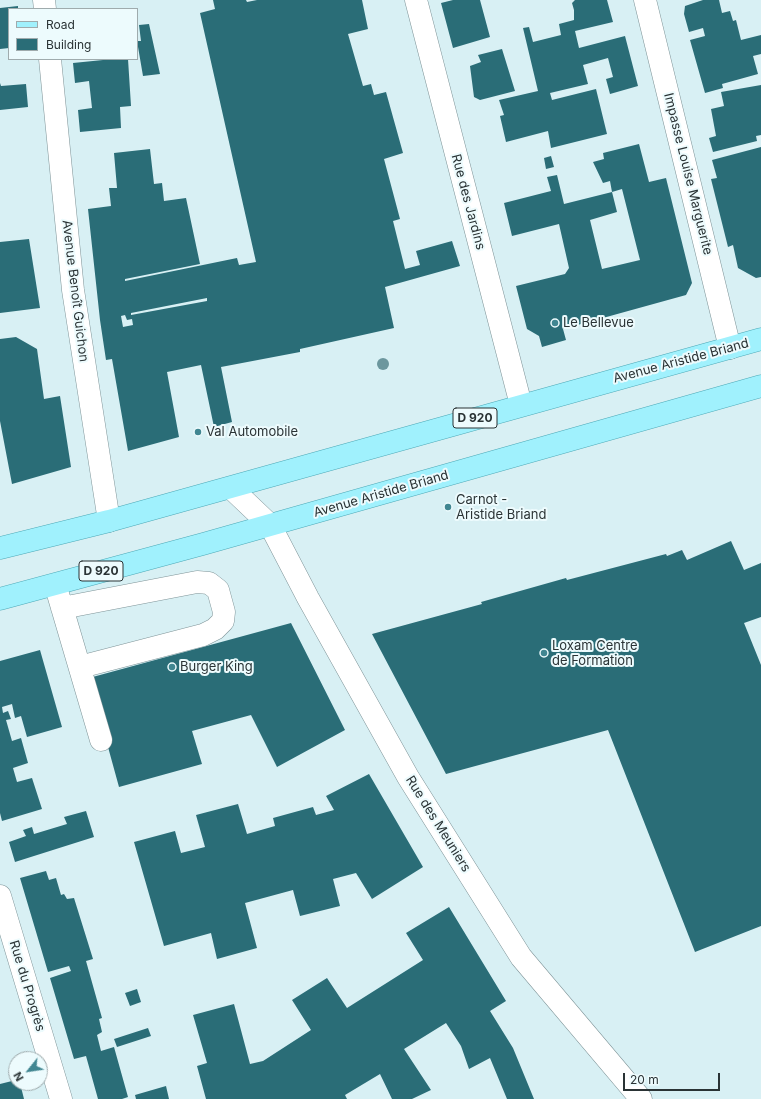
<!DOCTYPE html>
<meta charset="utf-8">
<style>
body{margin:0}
#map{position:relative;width:761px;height:1099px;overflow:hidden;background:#d8f0f4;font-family:Inter,sans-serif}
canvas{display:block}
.legend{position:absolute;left:8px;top:8px;width:130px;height:52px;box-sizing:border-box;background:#edfbfd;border:1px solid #9fabad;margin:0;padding:5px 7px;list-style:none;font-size:12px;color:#2a3335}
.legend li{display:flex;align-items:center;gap:8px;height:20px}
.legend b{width:20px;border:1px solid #9fabad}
.north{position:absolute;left:8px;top:1051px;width:40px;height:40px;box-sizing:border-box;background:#edfbfd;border:1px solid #9fabad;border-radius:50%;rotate:240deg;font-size:11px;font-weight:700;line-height:16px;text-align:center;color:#2a3335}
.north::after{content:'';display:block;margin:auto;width:14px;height:18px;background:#408691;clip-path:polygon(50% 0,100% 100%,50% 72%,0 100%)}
.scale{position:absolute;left:623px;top:1073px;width:97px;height:18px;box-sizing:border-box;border:2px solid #2a3335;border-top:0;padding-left:5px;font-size:12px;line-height:14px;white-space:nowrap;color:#2a3335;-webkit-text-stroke:3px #edfbfd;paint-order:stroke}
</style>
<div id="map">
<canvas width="761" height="1099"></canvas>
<ul class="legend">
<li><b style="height:5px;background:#a0f1fd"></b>Road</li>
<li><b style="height:11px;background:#2a6d77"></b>Building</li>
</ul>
<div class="north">N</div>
<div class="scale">20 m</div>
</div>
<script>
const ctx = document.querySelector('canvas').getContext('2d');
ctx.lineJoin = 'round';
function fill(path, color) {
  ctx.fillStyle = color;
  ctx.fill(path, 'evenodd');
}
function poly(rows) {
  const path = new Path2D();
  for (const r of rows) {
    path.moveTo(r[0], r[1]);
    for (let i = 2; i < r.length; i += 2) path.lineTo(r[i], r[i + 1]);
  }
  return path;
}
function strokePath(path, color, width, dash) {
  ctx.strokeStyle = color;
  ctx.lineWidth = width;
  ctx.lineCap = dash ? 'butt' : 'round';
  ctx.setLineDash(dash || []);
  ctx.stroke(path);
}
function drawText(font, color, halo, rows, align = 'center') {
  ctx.font = font + ' Inter,sans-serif';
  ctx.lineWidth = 4;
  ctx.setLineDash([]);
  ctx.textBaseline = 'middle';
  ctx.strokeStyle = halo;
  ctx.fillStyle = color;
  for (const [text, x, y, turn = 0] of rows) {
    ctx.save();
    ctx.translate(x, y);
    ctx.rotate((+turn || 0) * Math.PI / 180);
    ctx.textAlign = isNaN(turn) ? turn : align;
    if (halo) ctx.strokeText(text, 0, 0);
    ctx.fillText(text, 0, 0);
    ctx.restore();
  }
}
fill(poly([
 [213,0,246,0,247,2,257,0,362,0,368,29,348,34,363,86,371,84,374,95,386,92,403,153,384,159,400,219,393,221,405,269,420,265,416,251,452,241,460,266,385,287,394,328,300,349,300,352,221,367,232,422,214,427,201,365,167,372,179,437,128,451,112,359,106,360,100,320,88,209,111,206,109,188,117,188,114,153,150,149,154,184,162,183,164,201,186,198,200,264,125,279,125,281,237,258,239,265,256,262,200,13,215,9],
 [207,298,207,301,131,315,131,313],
 [125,315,127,320,132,319,133,325,123,327,121,316],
 [453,0,480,0,490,37,453,48,441,3],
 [575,0,607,0,613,22,575,31,579,48,625,36,638,86,610,94,606,79,613,77,608,58,583,65,588,84,550,93,552,100,596,89,607,134,551,148,548,131,506,142,500,116,504,115,499,100,538,91,523,28,529,27,533,42,561,35,559,24,574,20,574,10,572,3],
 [703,0,719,0,722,13,730,11,733,21,736,20,741,40,761,35,761,54,753,56,758,74,722,84,723,88,705,93,690,40,705,36,703,28,689,32,684,14,685,6],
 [18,6,18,9,9,9,9,48,0,49,0,8],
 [149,24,160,74,143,76,137,41,141,41,139,25],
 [502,49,515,91,480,100,474,97,470,66,481,62,478,55],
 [113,59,128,59,131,106,120,107,121,128,80,132,78,110,92,108,89,81,75,83,73,63],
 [0,83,1,86,26,84,28,107,0,110],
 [761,85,761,135,756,136,757,141,713,152,709,138,716,136,711,109,724,106,721,92],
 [639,144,649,182,666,178,692,283,686,295,563,329,566,340,542,347,539,336,527,329,516,286,565,274,569,268,559,224,512,236,504,203,551,191,547,177,557,175,564,204,612,192,610,181,603,183,593,162,604,159,603,153],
 [622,189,640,260,602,269,590,220,617,212,612,192],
 [761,147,761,277,756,278,738,268,733,245,728,247,711,179,717,178,712,160],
 [551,156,554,167,546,169,544,158],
 [29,239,40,308,0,313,0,242],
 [16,337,37,349,44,399,60,396,71,467,12,484,0,421,0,339],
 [731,541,744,570,761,563,761,617,744,623,761,665,761,926,695,952,608,730,446,774,372,634,482,604,481,602,566,578,567,580,666,554,667,556,682,550,687,560],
 [291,623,345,730,277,767,251,715,192,731,202,764,119,787,89,678],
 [40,650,62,727,27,737,21,716,15,718,12,704,2,707,3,713,8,711,11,719,6,720,12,741,21,738,28,763,13,768,17,782,32,778,42,809,2,821,0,813,0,661],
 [369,774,423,867,372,899,356,873,333,879,340,906,300,916,293,890,245,903,257,948,217,959,211,933,164,946,134,842,175,831,181,853,205,847,196,815,238,804,247,834,275,826,273,818,313,807,316,815,334,810,326,796],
 [86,811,94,837,15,862,9,842,26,836,23,830,32,827,34,834,67,824,64,817],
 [46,871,49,880,56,878,61,895,64,894,67,899,74,898,93,959,86,961,102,1018,99,1019,102,1032,97,1035,101,1051,114,1047,128,1097,122,1099,98,1099,86,1056,74,1059,50,978,71,971,69,966,48,972,20,878],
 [449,907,506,1001,490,1011,513,1048,534,1099,507,1099,490,1058,469,1069,461,1046,446,1023,404,1049,431,1090,412,1099,392,1099,380,1074,345,1095,347,1099,206,1099,197,1066,207,1063,193,1015,234,1004,250,1064,263,1061,311,1030,292,1000,327,978,347,1008,423,960,406,933],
 [137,989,141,1002,130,1006,125,993],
 [148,1028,151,1036,117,1047,114,1039],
 [16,1080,16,1083,20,1083,24,1099,0,1099,0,1084],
 [166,1086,169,1099,136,1099,135,1095]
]), '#2a6d77');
const minor = poly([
 [44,0,45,9],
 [416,0,521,405],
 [645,0,730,348],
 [50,59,73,290,109,521],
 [231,488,270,525,308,598,408,777,521,957,641,1099],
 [58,594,101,740],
 [62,608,197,582,209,583,218,590,224,612,223,621,215,629,203,635,80,667],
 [0,896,61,1099]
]);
const major = poly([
 [0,548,109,521,761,339],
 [0,599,203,544,761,386]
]);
strokePath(minor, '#7f9498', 23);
strokePath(major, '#4da8b6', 23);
strokePath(minor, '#fff', 22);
strokePath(major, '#a0f1fd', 22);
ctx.fillStyle = '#6c979e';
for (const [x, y] of [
 [383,364]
]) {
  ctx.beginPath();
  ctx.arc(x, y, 6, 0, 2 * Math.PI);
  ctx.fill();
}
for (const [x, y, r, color] of [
 [555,323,4,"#408691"],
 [198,432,4,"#408691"],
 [448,507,4,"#408691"],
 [544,653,4,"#408691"],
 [172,667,4,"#408691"]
]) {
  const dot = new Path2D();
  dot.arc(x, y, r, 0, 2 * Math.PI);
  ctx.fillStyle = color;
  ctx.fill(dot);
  strokePath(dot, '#edfbfd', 1.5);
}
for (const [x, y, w] of [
 [475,418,44],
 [101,571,44]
]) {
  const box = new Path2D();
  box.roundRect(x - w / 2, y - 10, w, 20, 3);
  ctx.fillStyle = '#edfbfd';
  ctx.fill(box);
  strokePath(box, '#2a3335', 1);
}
drawText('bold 12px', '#2a3335', null, [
 ["D 920",475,418],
 ["D 920",101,571]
]);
drawText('13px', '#2a3335', '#edfbfd', [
 ["Impasse Louise Marguerite",688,174,76],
 ["Rue des Jardins",468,202,75],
 ["Avenue Benoît Guichon",75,291,83],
 ["Avenue Aristide Briand",681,361,-15],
 ["Avenue Aristide Briand",381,494,-16],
 ["Rue des Meuniers",438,824,58],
 ["Rue du Progrès",27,986,73]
]);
drawText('13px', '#2a3335', '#edfbfd', [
 ["Le Bellevue",563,323],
 ["Val Automobile",206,432],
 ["Carnot -",456,500],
 ["Aristide Briand",456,515],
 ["Loxam Centre",552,646],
 ["de Formation",552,661],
 ["Burger King",180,667]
], 'left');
</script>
